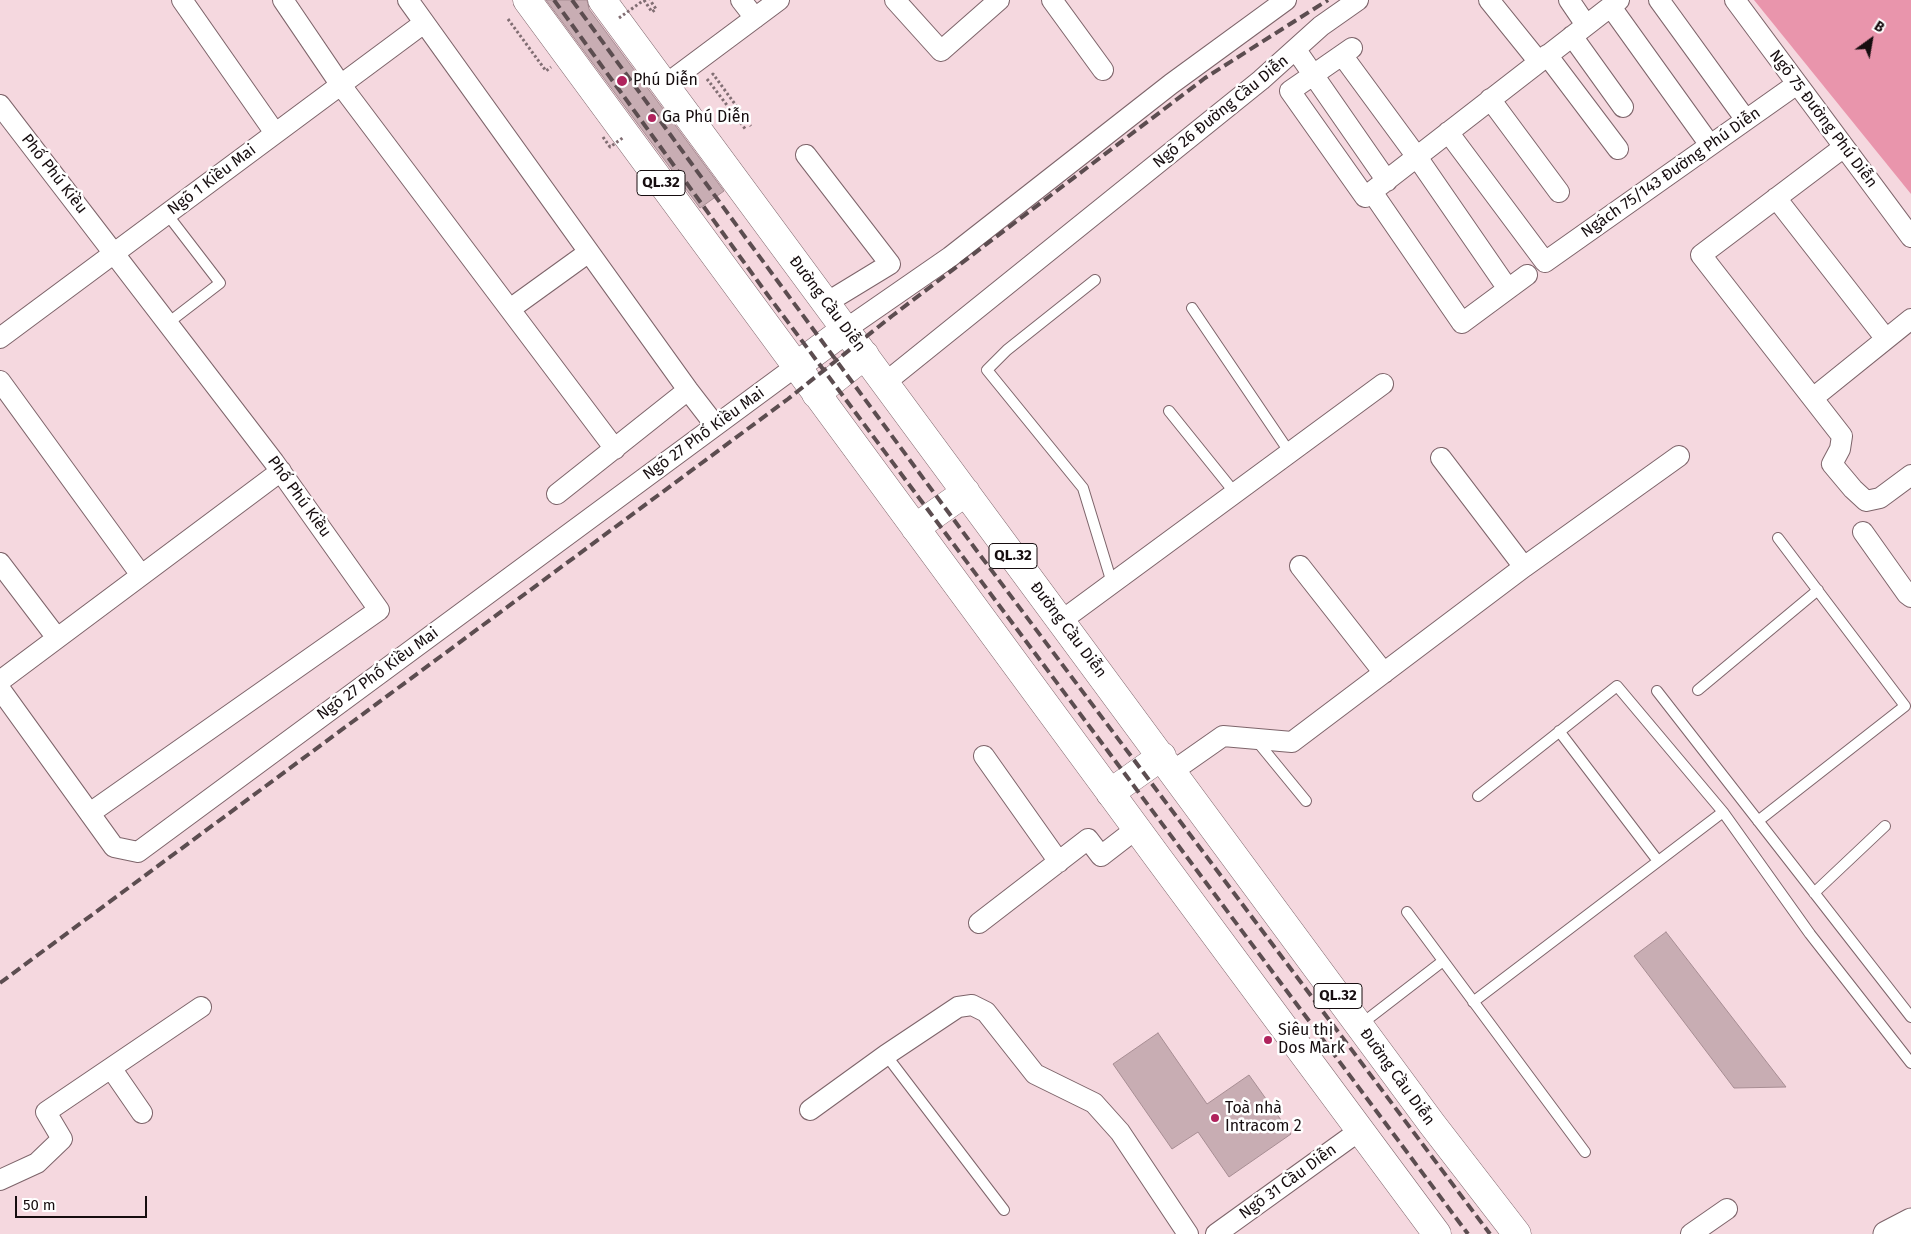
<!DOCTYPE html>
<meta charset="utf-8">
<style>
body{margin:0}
#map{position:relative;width:1911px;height:1234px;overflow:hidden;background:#f5d8df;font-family:"Fira Sans",sans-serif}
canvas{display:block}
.north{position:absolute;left:1846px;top:15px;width:50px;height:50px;-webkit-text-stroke:4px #fff;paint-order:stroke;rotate:32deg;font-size:14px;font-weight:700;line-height:20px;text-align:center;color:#160d0f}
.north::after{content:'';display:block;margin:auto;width:18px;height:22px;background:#160d0f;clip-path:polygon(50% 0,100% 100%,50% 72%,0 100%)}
.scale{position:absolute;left:15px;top:1196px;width:132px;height:22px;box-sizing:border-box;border:2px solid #160d0f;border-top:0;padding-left:6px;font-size:15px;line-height:18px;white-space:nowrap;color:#160d0f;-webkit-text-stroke:4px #fff;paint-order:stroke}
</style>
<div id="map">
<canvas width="1911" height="1234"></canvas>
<div class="north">B</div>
<div class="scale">50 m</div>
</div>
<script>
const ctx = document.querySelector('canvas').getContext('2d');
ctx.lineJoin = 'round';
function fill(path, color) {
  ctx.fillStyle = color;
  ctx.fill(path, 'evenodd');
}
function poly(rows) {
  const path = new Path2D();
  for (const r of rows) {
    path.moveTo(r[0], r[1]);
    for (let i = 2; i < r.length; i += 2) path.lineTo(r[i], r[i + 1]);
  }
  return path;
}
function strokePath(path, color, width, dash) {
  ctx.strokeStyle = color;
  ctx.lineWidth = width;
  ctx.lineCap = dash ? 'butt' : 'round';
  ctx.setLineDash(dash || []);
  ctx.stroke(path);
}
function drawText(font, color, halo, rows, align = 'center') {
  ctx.font = font + ' "Fira Sans",sans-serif';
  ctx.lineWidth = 5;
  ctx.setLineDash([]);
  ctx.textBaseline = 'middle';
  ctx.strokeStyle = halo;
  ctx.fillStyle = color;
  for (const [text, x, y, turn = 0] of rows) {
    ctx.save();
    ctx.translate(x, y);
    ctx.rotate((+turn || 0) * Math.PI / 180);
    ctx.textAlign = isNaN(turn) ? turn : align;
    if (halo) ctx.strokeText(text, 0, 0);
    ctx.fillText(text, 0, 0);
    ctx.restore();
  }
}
fill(poly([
 [1754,0,1911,0,1911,194]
]), '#e995ac');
const building = poly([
 [546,0,587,0,589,9,724,191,700,208,546,0],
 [1666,932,1786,1087,1734,1088,1634,956,1666,932],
 [1158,1033,1207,1104,1249,1075,1291,1134,1229,1177,1198,1132,1172,1149,1113,1064,1158,1033]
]);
fill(building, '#c8adb3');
strokePath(building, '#a78d93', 1);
const service = poly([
 [167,214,220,283,168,323],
 [1095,280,1007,350,987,370,1083,488,1112,583],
 [1192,308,1290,453],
 [1169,411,1235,493],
 [1698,690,1818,590],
 [1657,691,1911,1017],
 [1559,731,1658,861],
 [1256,740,1306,801],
 [1723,812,1810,934,1911,1063],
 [1758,821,1905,706,1778,538],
 [1814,893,1885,826],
 [1407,912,1585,1152],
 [1473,1002,1723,812,1617,686,1478,796],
 [1360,1025,1443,961],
 [886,1055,1004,1210]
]);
const minor = poly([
 [182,0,275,133],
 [283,0,340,84,615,449],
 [408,0,688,390,715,425],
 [741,0,755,18],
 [895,0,941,51,999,0],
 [1052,0,1103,70],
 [1489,0,1539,62],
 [1569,0,1586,25],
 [1659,0,1746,120],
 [1735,0,1911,237],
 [1611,7,1710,145],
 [1572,36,1623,107],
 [1352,48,1290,91,1365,197,1619,0],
 [1296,50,1387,181],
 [1342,55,1417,157,1508,289,1527,275],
 [1547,55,1618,149],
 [665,85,779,0],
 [1490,99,1559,192],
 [0,105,274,462,379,610,90,813],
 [1448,132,1545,262,1797,84],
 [1844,147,1701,255,1842,436,1840,449,1832,464,1853,489,1866,501,1880,498,1911,475],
 [806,155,890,264,826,303],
 [1372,192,1462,323,1508,289],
 [1776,198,1886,339],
 [510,309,589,252],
 [846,329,950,257,1171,84,1286,0],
 [0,338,424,23],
 [0,381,141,575],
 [886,382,1261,80,1321,26,1358,0],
 [1813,398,1911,319],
 [1441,458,1524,567],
 [557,494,688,390],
 [1863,532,1907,594,1911,597],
 [0,563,57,638],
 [1300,566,1384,673],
 [1061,621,1383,384],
 [0,681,281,471],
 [0,689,114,847,138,852,795,367],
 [984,756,1059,862],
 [1173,771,1223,736,1292,742,1524,567,1679,456],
 [979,923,1088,839,1101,856,1136,829],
 [111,1068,142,1113],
 [810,1110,886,1055,958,1007,972,1005,986,1012,1035,1074,1094,1103,1120,1132,1188,1234],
 [0,1180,37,1163,62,1139,46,1112,201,1007],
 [1216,1234,1359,1131],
 [1691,1234,1727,1209]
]);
const tertiary = poly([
 [1886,1234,1911,1221]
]);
const trunk = poly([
 [527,0,1159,859,1437,1234],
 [602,0,1432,1124,1517,1234],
 [795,367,846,329],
 [816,394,865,355],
 [915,528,966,492],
 [1110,793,1162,756]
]);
strokePath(service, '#7d646a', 12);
strokePath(minor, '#7d646a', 22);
strokePath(tertiary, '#7d646a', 27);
strokePath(trunk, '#7d646a', 29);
strokePath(poly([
 [644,0,652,12,656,9,650,0],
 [508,19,546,71,551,67],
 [712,75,713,74,751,126],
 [707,79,746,130]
]), '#806d72', 3, [2.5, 2.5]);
strokePath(service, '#fff', 10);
strokePath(minor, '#fff', 20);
strokePath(tertiary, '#fff', 25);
strokePath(trunk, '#fff', 28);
strokePath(poly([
 [554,0,767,294,1468,1234],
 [572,0,748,241,974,547,1490,1234],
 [0,983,788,399,892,316,1205,78,1328,0]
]), '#5c4d50', 4, [10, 5]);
strokePath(poly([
 [619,18,644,0],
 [603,137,610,147,624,137]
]), '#806d72', 3, [2.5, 2.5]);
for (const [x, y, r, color] of [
 [622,81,6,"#b0235d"],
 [652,118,5,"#b0235d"],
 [1268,1040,5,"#b0235d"],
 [1215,1118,5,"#b0235d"]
]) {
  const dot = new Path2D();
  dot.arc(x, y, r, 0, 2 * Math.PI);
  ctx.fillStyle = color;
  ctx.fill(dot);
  strokePath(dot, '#fff', 2);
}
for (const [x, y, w] of [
 [661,183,48],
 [1013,556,48],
 [1338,996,48]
]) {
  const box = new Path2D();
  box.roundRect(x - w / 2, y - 12.5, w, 25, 4);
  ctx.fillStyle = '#fff';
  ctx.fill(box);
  strokePath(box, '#160d0f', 1);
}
drawText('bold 15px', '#160d0f', null, [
 ["QL.32",661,183],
 ["QL.32",1013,556],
 ["QL.32",1338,996]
]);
drawText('16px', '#160d0f', '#fff', [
 ["Phú Diễn",633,81],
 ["Ga Phú Diễn",662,118],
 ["Siêu thị",1278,1031],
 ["Dos Mark",1278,1049],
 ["Toà nhà",1225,1109],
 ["Intracom 2",1225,1127]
], 'left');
drawText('16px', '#160d0f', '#fff', [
 ["Ngõ 26 Đường Cầu Diễn",1221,112,-39],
 ["Ngõ 75 Đường Phú Diễn",1823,119,53],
 ["Ngách 75/143 Đường Phú Diễn",1671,173,-35],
 ["Phố Phú Kiều",54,174,52],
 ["Ngõ 1 Kiều Mai",212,180,-37],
 ["Đường Cầu Diễn",827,304,53],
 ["Ngõ 27 Phố Kiều Mai",704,434,-36],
 ["Phố Phú Kiều",299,497,54],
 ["Đường Cầu Diễn",1068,630,53],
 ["Ngõ 27 Phố Kiều Mai",378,674,-36],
 ["Đường Cầu Diễn",1397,1077,54],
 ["Ngõ 31 Cầu Diễn",1288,1182,-36]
]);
</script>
